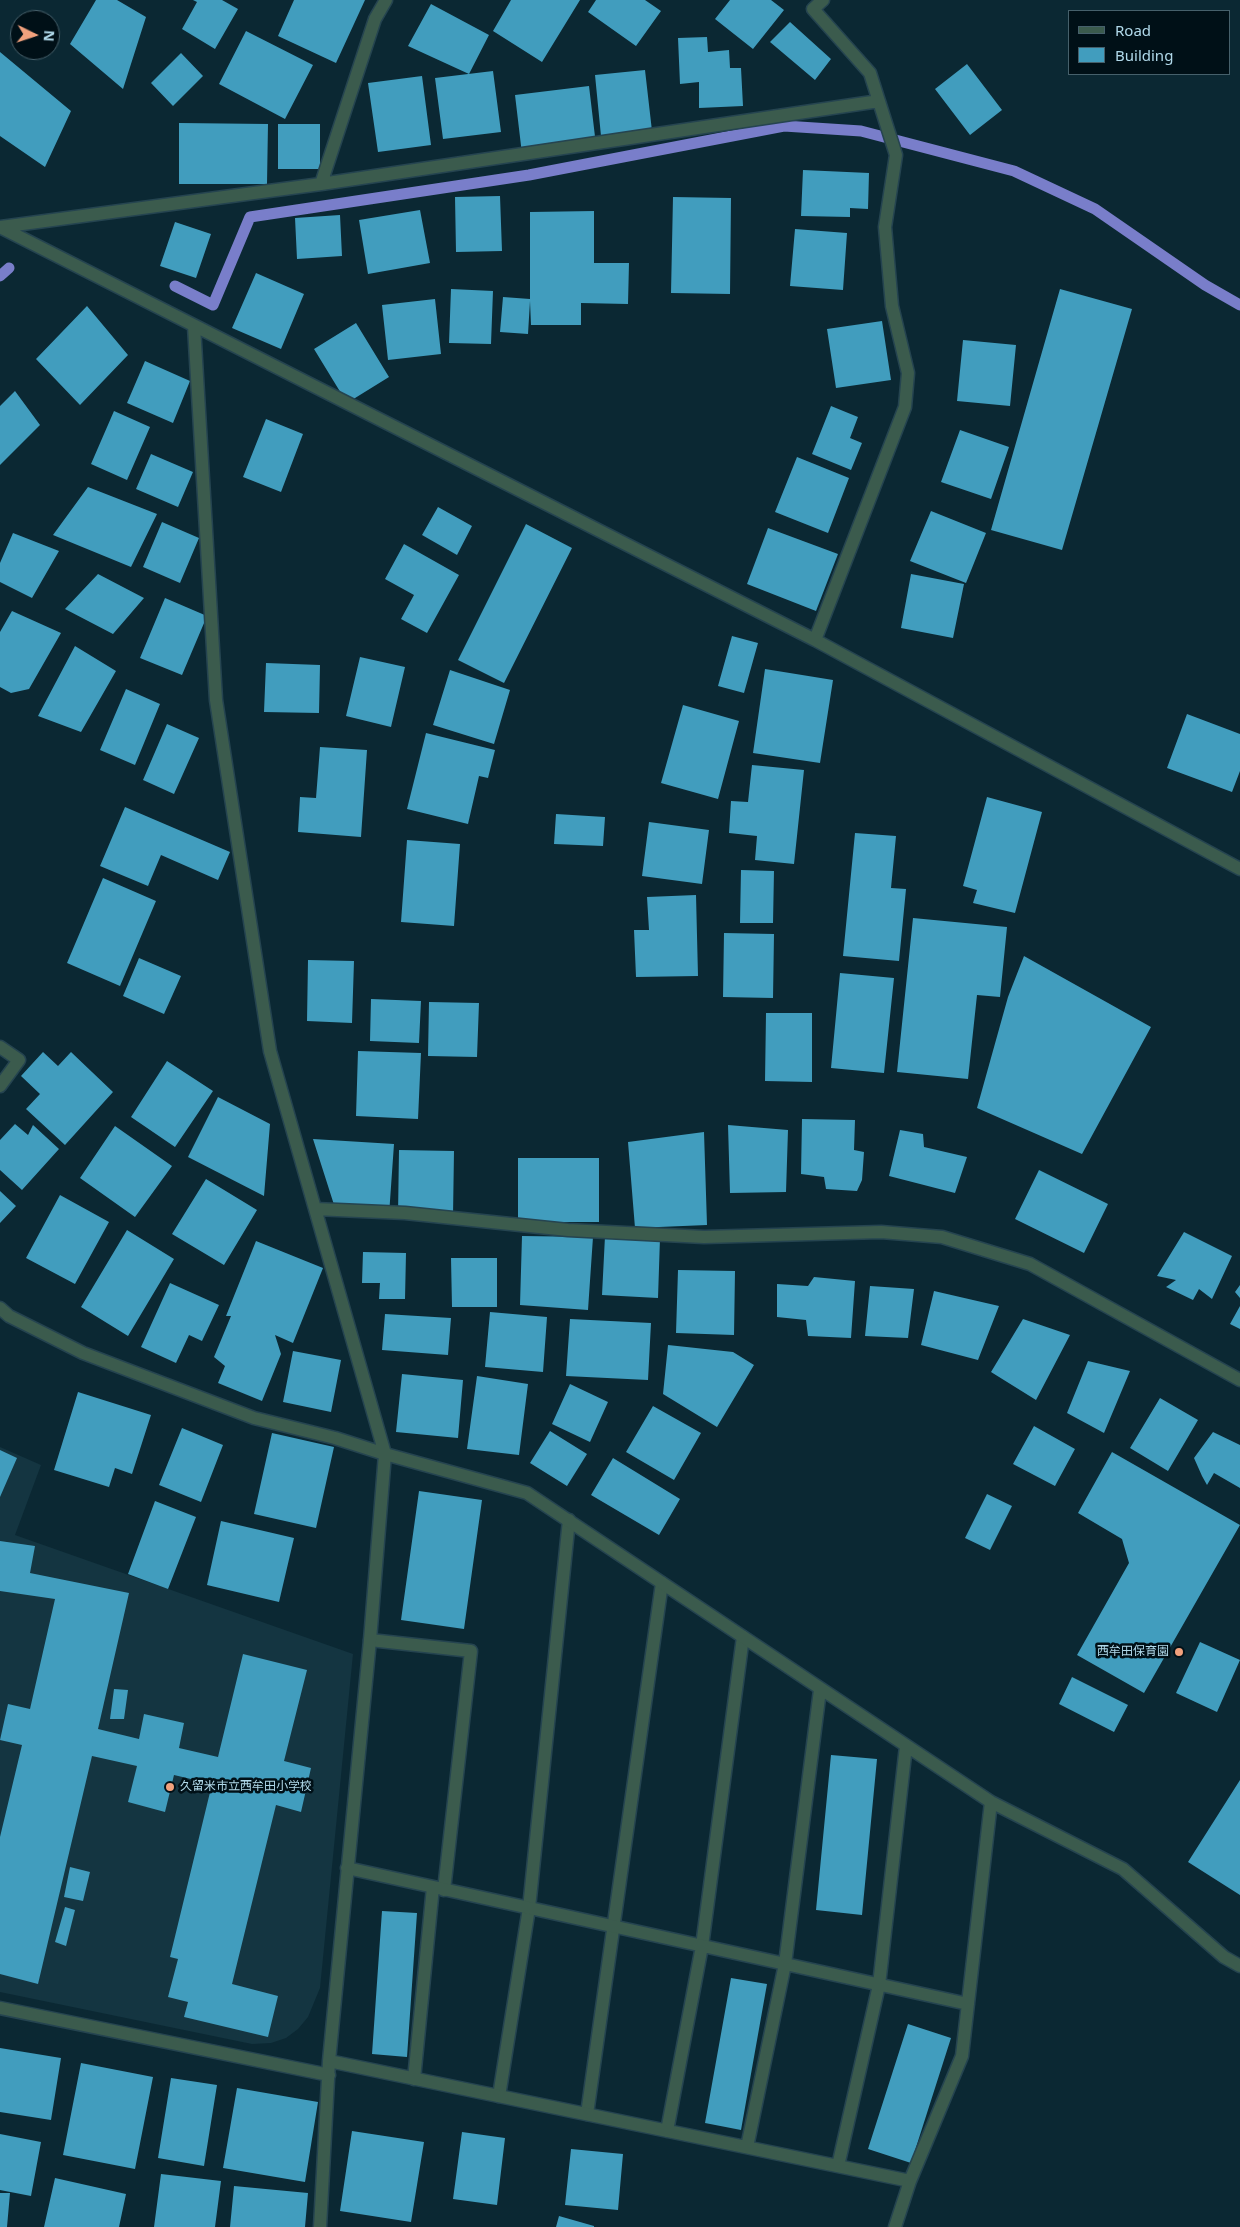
<!DOCTYPE html>
<meta charset="utf-8">
<style>
body{margin:0}
#map{position:relative;width:1240px;height:2227px;overflow:hidden;background:#0b2833;font-family:"Noto Sans",sans-serif}
canvas{display:block}
.legend{position:absolute;left:1068px;top:10px;width:162px;height:65px;box-sizing:border-box;background:#001017;border:1px solid #46606b;margin:0;padding:6px 9px;list-style:none;font-size:15px;color:#b0d9ea}
.legend li{display:flex;align-items:center;gap:10px;height:25px}
.legend b{width:25px;border:1px solid #46606b}
.north{position:absolute;left:10px;top:10px;width:50px;height:50px;box-sizing:border-box;background:#001017;border:1px solid #46606b;border-radius:50%;rotate:94deg;font-size:14px;font-weight:700;line-height:20px;text-align:center;color:#b0d9ea}
.north::after{content:'';display:block;margin:auto;width:18px;height:22px;background:#f1a17d;clip-path:polygon(50% 0,100% 100%,50% 72%,0 100%)}
</style>
<div id="map">
<canvas width="1240" height="2227"></canvas>
<ul class="legend">
<li><b style="height:6px;background:#3b5b4d"></b>Road</li>
<li><b style="height:14px;background:#419dbe"></b>Building</li>
</ul>
<div class="north">N</div>
</div>
<script>
const ctx = document.querySelector('canvas').getContext('2d');
ctx.lineJoin = 'round';
function fill(path, color) {
  ctx.fillStyle = color;
  ctx.fill(path, 'evenodd');
}
function poly(rows) {
  const path = new Path2D();
  for (const r of rows) {
    path.moveTo(r[0], r[1]);
    for (let i = 2; i < r.length; i += 2) path.lineTo(r[i], r[i + 1]);
  }
  return path;
}
function strokePath(path, color, width, dash) {
  ctx.strokeStyle = color;
  ctx.lineWidth = width;
  ctx.lineCap = dash ? 'butt' : 'round';
  ctx.setLineDash(dash || []);
  ctx.stroke(path);
}
function drawText(font, color, halo, rows, align = 'center') {
  ctx.font = font + ' "Noto Sans","Noto Sans JP",sans-serif';
  ctx.lineWidth = 5;
  ctx.setLineDash([]);
  ctx.textBaseline = 'middle';
  ctx.strokeStyle = halo;
  ctx.fillStyle = color;
  for (const [text, x, y, turn = 0] of rows) {
    ctx.save();
    ctx.translate(x, y);
    ctx.rotate((+turn || 0) * Math.PI / 180);
    ctx.textAlign = isNaN(turn) ? turn : align;
    if (halo) ctx.strokeText(text, 0, 0);
    ctx.fillText(text, 0, 0);
    ctx.restore();
  }
}
fill(poly([
 [0,1447,41,1465,15,1535,353,1654,320,1988,308,2017,298,2029,286,2038,271,2043,252,2044,0,1992]
]), '#143541');
strokePath(poly([
 [0,276,9,268],
 [175,286,213,305,250,217,529,175,784,126,861,131,1014,171,1095,209,1205,285,1240,305]
]), '#797eca', 11);
fill(poly([
 [96,0,117,0,146,17,123,89,70,44],
 [193,0,222,0,238,9,215,49,182,29,197,2],
 [294,0,365,0,336,63,278,36],
 [511,0,580,0,542,62,493,31],
 [596,0,645,0,661,11,636,46,588,12],
 [730,0,771,0,784,10,753,49,715,19],
 [431,4,489,35,469,74,408,46],
 [790,22,831,59,815,80,770,42],
 [246,31,313,65,285,119,219,84],
 [707,37,708,52,729,50,730,68,741,68,743,106,699,108,699,82,680,84,678,38],
 [0,52,71,111,45,167,0,136],
 [181,53,203,76,173,106,151,83],
 [967,64,1002,110,970,135,935,89],
 [645,70,652,131,601,136,595,75],
 [493,71,501,132,443,139,435,78],
 [422,76,431,145,378,152,368,83],
 [589,86,596,145,522,154,515,95],
 [179,123,268,124,267,184,179,184],
 [278,124,320,124,320,169,278,169],
 [803,170,869,173,868,209,850,208,850,217,801,216],
 [500,196,502,251,456,252,455,197],
 [673,197,731,198,730,294,671,293],
 [420,210,430,263,368,274,359,220],
 [594,211,594,263,629,263,628,304,581,303,581,325,531,325,530,301,528,334,500,332,503,297,530,299,530,212],
 [340,215,342,256,297,259,295,218],
 [175,222,211,234,196,278,160,266],
 [795,229,847,233,843,290,790,286],
 [256,273,304,294,281,349,232,328],
 [451,289,493,291,491,344,449,343],
 [1060,289,1132,309,1062,550,991,530],
 [435,299,441,354,388,360,382,305],
 [87,306,128,355,80,405,36,359],
 [882,321,891,380,836,388,827,329],
 [356,323,389,377,347,403,314,349],
 [963,340,1016,345,1010,406,957,401],
 [145,361,190,381,173,423,127,403],
 [15,391,40,425,0,465,0,406],
 [831,406,858,417,850,438,862,443,851,470,812,454],
 [114,411,150,427,127,480,91,464],
 [266,419,303,434,281,492,243,477],
 [960,430,1009,447,991,499,941,482],
 [151,454,193,472,178,507,136,489],
 [797,457,849,478,828,533,775,512],
 [88,487,157,514,131,567,53,535],
 [438,507,472,526,457,555,422,535],
 [931,511,986,533,966,583,910,561],
 [162,522,199,538,180,583,143,567],
 [526,524,572,548,504,683,458,660],
 [768,528,838,554,816,611,747,584],
 [13,533,59,551,32,598,0,582,0,563],
 [404,544,459,575,427,633,401,619,414,595,385,579],
 [98,574,144,598,113,634,65,609],
 [911,574,964,584,953,638,901,628],
 [165,598,207,616,182,675,140,658],
 [12,611,61,633,29,689,11,693,0,687,0,632],
 [732,636,758,643,744,693,718,686],
 [75,646,116,671,81,732,38,716],
 [360,657,405,667,391,727,346,716],
 [266,663,320,665,319,713,264,712],
 [765,669,833,680,820,763,753,753],
 [450,670,510,690,494,744,433,725],
 [126,689,160,704,135,765,100,750],
 [683,705,739,721,718,799,661,783],
 [1187,714,1240,734,1240,771,1232,792,1167,768],
 [167,724,199,738,174,794,143,780],
 [426,733,495,750,488,778,479,776,468,824,407,809],
 [320,747,367,750,361,837,298,832,300,797,316,798],
 [752,765,804,770,794,864,755,860,757,836,729,833,731,801,748,802],
 [987,797,1042,812,1015,913,973,903,977,890,963,886],
 [125,807,230,852,218,880,161,855,148,886,100,866],
 [556,814,605,817,603,846,554,844],
 [649,822,709,830,702,884,642,876],
 [855,833,896,836,891,888,906,889,899,961,843,956],
 [407,840,460,844,454,926,401,922],
 [741,870,774,871,773,923,740,923],
 [103,878,156,901,120,986,67,963],
 [696,895,698,976,636,977,634,930,649,930,647,897],
 [913,918,1007,927,1000,997,977,995,968,1079,897,1072],
 [724,933,774,934,773,998,723,997],
 [1024,956,1151,1027,1082,1154,977,1108,1008,997],
 [139,958,181,976,164,1014,123,996],
 [308,960,354,961,352,1023,307,1021],
 [840,973,894,978,884,1073,831,1068],
 [371,999,421,1001,419,1043,370,1041],
 [429,1002,479,1003,477,1057,428,1056],
 [766,1013,812,1013,812,1082,765,1081],
 [358,1051,421,1053,418,1119,356,1116],
 [43,1052,58,1066,71,1052,113,1092,65,1145,26,1109,40,1094,21,1076],
 [167,1061,213,1091,175,1147,131,1117],
 [218,1097,270,1124,264,1196,188,1157],
 [802,1119,855,1120,854,1150,864,1152,862,1180,857,1191,826,1189,824,1177,801,1174],
 [15,1124,28,1135,33,1125,59,1149,22,1190,0,1170,0,1140],
 [728,1125,788,1130,786,1192,730,1193],
 [115,1126,172,1166,135,1217,80,1178],
 [900,1130,923,1134,924,1147,967,1157,955,1193,889,1176],
 [704,1132,707,1225,635,1228,628,1142],
 [313,1139,394,1144,389,1215,336,1211],
 [399,1150,454,1151,453,1216,398,1215],
 [518,1158,599,1158,599,1222,518,1222],
 [1039,1170,1108,1204,1084,1253,1015,1219],
 [206,1179,257,1210,224,1265,172,1234],
 [0,1191,16,1206,0,1223],
 [60,1195,109,1222,75,1284,26,1258],
 [127,1230,174,1259,128,1336,81,1307],
 [1184,1232,1232,1256,1212,1299,1199,1289,1193,1300,1166,1287,1176,1280,1157,1276],
 [522,1236,593,1237,588,1310,520,1305],
 [605,1236,660,1238,658,1298,602,1295],
 [256,1241,323,1268,293,1343,275,1335,281,1354,262,1401,218,1383,225,1366,214,1357,231,1316,226,1316],
 [363,1252,406,1253,405,1299,379,1299,380,1283,362,1283],
 [451,1258,497,1258,497,1307,452,1307],
 [678,1270,735,1271,734,1335,676,1333],
 [814,1277,855,1281,851,1338,808,1336,806,1320,777,1317,777,1284,808,1286],
 [170,1283,219,1305,202,1341,189,1335,176,1363,141,1347],
 [1240,1285,1240,1298,1235,1292],
 [870,1286,914,1289,908,1338,865,1336],
 [934,1291,999,1306,978,1360,921,1345],
 [1240,1306,1240,1329,1230,1324],
 [490,1312,547,1317,543,1372,485,1367],
 [385,1314,451,1318,448,1355,382,1350],
 [570,1319,651,1323,648,1380,566,1376],
 [1023,1319,1070,1335,1036,1400,991,1372],
 [668,1345,733,1352,754,1365,717,1427,663,1394],
 [293,1351,341,1360,331,1412,283,1402],
 [1088,1361,1130,1371,1104,1433,1067,1413],
 [402,1374,463,1380,458,1438,396,1432],
 [477,1376,528,1384,519,1455,467,1449],
 [570,1384,608,1402,590,1442,552,1424],
 [78,1392,151,1415,132,1474,115,1468,109,1487,54,1470],
 [1160,1398,1198,1420,1168,1471,1130,1448],
 [653,1406,701,1433,674,1480,626,1452],
 [1034,1426,1075,1449,1055,1486,1013,1464],
 [182,1428,223,1445,201,1502,159,1485],
 [550,1431,587,1454,567,1486,530,1463],
 [1213,1432,1240,1445,1240,1488,1214,1473,1207,1485,1202,1476,1194,1458],
 [272,1433,334,1447,316,1528,254,1514],
 [0,1450,17,1458,0,1497],
 [1112,1452,1240,1525,1144,1693,1077,1655,1129,1563,1122,1539,1078,1513],
 [613,1458,680,1499,659,1535,591,1495],
 [419,1491,482,1500,464,1629,401,1620],
 [987,1494,1012,1506,990,1550,965,1538],
 [155,1501,196,1517,168,1589,128,1574],
 [221,1521,294,1538,279,1602,207,1585],
 [0,1541,35,1546,30,1573,129,1593,98,1729,139,1739,144,1714,184,1723,179,1748,218,1757,243,1654,307,1670,284,1761,311,1768,301,1812,276,1805,232,1984,278,1996,268,2037,184,2017,188,2002,168,1997,178,1959,170,1957,212,1784,174,1775,165,1812,128,1802,137,1766,92,1756,38,1984,0,1974,0,1837,22,1745,0,1740,8,1704,30,1709,55,1599,0,1591],
 [1200,1642,1240,1660,1217,1712,1176,1693],
 [1072,1677,1128,1705,1114,1732,1059,1704],
 [114,1689,128,1690,124,1719,110,1719],
 [831,1755,877,1759,862,1915,816,1910],
 [1240,1780,1240,1895,1188,1862],
 [70,1867,90,1872,83,1901,64,1897],
 [65,1907,75,1910,66,1946,55,1942],
 [382,1911,417,1913,407,2057,372,2054],
 [731,1978,767,1984,741,2130,705,2123],
 [908,2024,951,2038,911,2163,868,2149],
 [0,2048,61,2058,51,2120,0,2112],
 [81,2063,153,2077,135,2169,63,2155],
 [171,2078,217,2085,204,2166,158,2158],
 [237,2088,318,2102,305,2182,223,2168],
 [352,2131,424,2142,411,2222,340,2211],
 [462,2132,505,2138,497,2205,453,2199],
 [0,2134,41,2142,31,2196,0,2190],
 [571,2149,623,2154,618,2210,565,2205],
 [161,2174,221,2181,215,2227,154,2227],
 [55,2178,126,2194,119,2227,44,2227],
 [234,2186,308,2193,305,2227,230,2227],
 [0,2193,10,2193,7,2227,0,2227],
 [559,2216,594,2226,594,2227,556,2227]
]), '#419dbe');
const service = poly([
 [370,1640,471,1651,444,1890],
 [702,1946,743,1637],
 [499,2096,529,1908,569,1520],
 [587,2114,662,1583]
]);
const minor = poly([
 [321,184,879,101],
 [0,227,815,640,1240,869],
 [0,227,321,184,375,19,386,0],
 [194,326,216,700,270,1051,385,1454,370,1640,329,2061,320,2227],
 [815,640,905,407,908,373,892,306,885,227,896,155,870,73,813,9,823,0],
 [0,1047,19,1060,0,1086],
 [315,1209,405,1213,568,1230,704,1237,881,1232,942,1237,1030,1264,1240,1380],
 [0,1308,9,1316,83,1353,254,1418,335,1438,385,1454,527,1493,991,1802,1123,1869,1224,1957,1240,1966],
 [347,1868,968,2004],
 [0,2008,329,2075],
 [329,2061,910,2181],
 [414,2079,433,1887],
 [667,2131,702,1946],
 [747,2147,785,1964,820,1690],
 [838,2166,879,1985,906,1746],
 [895,2227,910,2181,962,2056,991,1802]
]);
strokePath(service, '#254450', 15);
strokePath(minor, '#254450', 15);
strokePath(service, '#3b5b4d', 12);
strokePath(minor, '#3b5b4d', 12);
for (const [x, y, r, color] of [
 [1179,1652,5,"#f1a17d"],
 [170,1787,5,"#f1a17d"]
]) {
  const dot = new Path2D();
  dot.arc(x, y, r, 0, 2 * Math.PI);
  ctx.fillStyle = color;
  ctx.fill(dot);
  strokePath(dot, '#001017', 2);
}
drawText('12px', '#b0d9ea', '#001017', [
 ["西牟田保育園",1169,1652],
 ["久留米市立西牟田小学校",180,1787,"left"]
], 'right');
</script>
